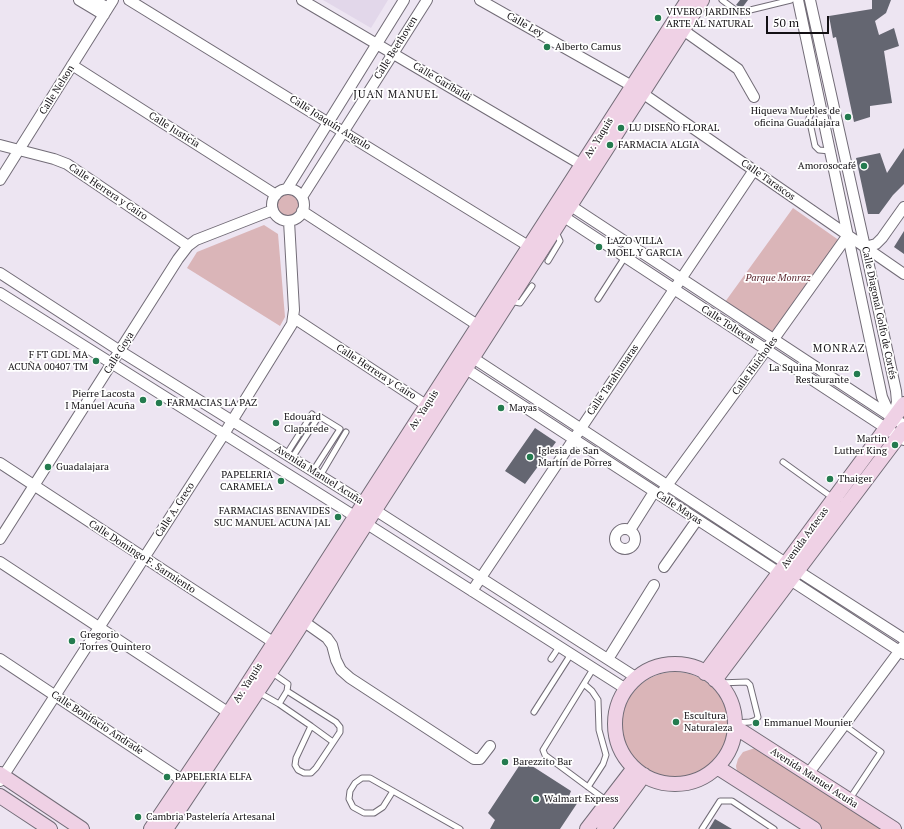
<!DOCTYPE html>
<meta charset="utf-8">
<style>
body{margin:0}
#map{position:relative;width:904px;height:829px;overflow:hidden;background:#ede5f2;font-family:"PT Serif",serif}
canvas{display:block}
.scale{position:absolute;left:766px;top:16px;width:63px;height:18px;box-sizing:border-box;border:2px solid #131014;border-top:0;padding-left:5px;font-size:12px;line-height:14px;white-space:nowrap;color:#131014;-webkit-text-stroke:3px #fff;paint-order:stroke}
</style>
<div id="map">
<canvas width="904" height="829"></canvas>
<div class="scale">50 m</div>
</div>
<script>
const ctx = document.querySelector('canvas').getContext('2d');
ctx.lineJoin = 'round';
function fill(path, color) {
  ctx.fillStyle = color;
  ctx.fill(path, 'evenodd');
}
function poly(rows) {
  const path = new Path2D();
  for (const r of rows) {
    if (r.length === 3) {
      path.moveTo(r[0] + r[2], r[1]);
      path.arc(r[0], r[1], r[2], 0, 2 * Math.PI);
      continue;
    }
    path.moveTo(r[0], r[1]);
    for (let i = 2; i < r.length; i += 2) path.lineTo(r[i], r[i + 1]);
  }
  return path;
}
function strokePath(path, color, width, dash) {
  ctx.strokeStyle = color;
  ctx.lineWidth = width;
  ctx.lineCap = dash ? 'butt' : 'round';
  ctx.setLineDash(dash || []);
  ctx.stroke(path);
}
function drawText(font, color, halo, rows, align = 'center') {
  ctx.font = font + ' "PT Serif",serif';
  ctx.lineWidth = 3.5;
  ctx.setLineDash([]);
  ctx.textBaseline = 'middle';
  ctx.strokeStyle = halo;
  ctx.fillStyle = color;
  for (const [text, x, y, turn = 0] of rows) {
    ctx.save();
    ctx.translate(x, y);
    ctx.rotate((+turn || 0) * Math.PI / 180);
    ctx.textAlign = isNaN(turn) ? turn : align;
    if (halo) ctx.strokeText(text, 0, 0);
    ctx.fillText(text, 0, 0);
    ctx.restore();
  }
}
fill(poly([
 [323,0,388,0,371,28]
]), '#e2d7ea');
fill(poly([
 [287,205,11],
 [793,208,840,241,773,335,725,302],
 [264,225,278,234,285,317,280,326,187,268,197,252],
 [675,725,53],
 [755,748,884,829,821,829,741,778,737,772,736,766,738,759,743,752]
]), '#dab5b8');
fill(poly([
 [740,0,748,0,742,8,736,5],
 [872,0,891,0,886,13,875,21,879,35,894,28,899,46,884,51,892,103,870,106,870,117,854,122,836,37,833,38,829,16,872,9],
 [904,148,904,184,893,195,879,214,868,214,856,158,880,153,887,173],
 [904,231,904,254,894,247],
 [535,428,556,442,525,484,505,471],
 [521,763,527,767,529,764,571,791,569,796,578,802,560,829,490,829,495,820,488,813],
 [715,819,732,829,709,829]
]), '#646671');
const lane = poly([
 [722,0,734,9,742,12,791,0],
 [819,104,812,112,809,118,815,146,819,150,830,151],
 [548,261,560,241,556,232],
 [598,299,625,257],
 [510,301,520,303,532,286],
 [286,455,312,414],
 [292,458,319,416,340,429,313,471],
 [783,462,833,498],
 [320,476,346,432],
 [551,659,559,647],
 [593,669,543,750,545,755,607,801],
 [271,672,288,684,287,691,279,704],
 [718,683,747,682,750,685,758,717,756,720,750,722,735,723],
 [584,684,592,691,598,700,599,730,606,755,603,764,588,787],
 [258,692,279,704,311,726,296,758,295,765,298,770,304,773,311,773,316,768,340,732,340,727,336,722,287,691],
 [534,712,571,654],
 [844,725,881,752,849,800],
 [311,726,333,742],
 [393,791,383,807,374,813,364,813,353,807,349,799,350,791,355,783,362,778,370,778,460,829],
 [702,829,720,801,732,801,774,829]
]);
const street = poly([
 [79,0,104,15],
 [94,0,108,8],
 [129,0,530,247],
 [302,0,582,165],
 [480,0,632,86,904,274],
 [798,0,882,397,886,406,893,418],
 [810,0,865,247,896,391,897,402,894,414],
 [683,30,738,69,754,97],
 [72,65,276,195],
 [0,145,54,159,67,164,188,246],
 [0,180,113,0],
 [287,189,404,0],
 [288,205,16],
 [302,197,427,0],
 [565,202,904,425],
 [302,211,479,326],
 [558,213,904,440],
 [865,247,876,244,882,238,904,207],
 [0,273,120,351,364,503,637,678],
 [0,293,356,517,626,689],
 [294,318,432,409],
 [467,354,798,571,904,639],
 [460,365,904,654],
 [0,463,279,646],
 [663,491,766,350,848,235],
 [625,539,10],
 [630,530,654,492],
 [0,539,178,259,188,246,196,240,273,210],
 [0,562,229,713],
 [664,567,697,520],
 [472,591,754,170],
 [303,621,327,638,332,645,336,660,341,670,350,678,474,759,480,759,490,746],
 [0,659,188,784],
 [608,659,654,585],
 [808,774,903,646],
 [0,781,224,434,292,324,294,310,289,221]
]);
const secondary = poly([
 [675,724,60],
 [705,673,904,404],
 [715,680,904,429],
 [735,727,894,829],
 [717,767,814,829],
 [0,774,82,829],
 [0,796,50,829],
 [151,829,229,713,688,0],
 [166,829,285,650,702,0],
 [587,829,634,768],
 [604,829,644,775]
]);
strokePath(lane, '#726c77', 7);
strokePath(street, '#726c77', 12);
strokePath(secondary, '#726c77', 16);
strokePath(lane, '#fff', 5);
strokePath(street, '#fff', 10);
strokePath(secondary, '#efd1e5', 14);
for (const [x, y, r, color] of [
 [658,18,4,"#247b4f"],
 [547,47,4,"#247b4f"],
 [848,117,4,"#247b4f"],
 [621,128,4,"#247b4f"],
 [610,145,4,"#247b4f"],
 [864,166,4,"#247b4f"],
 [599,247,4,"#247b4f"],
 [96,361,4,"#247b4f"],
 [857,374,4,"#247b4f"],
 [143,400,4,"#247b4f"],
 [159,403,4,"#247b4f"],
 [501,408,4,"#247b4f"],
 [276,423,4,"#247b4f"],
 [895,445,4,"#247b4f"],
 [530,457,4,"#247b4f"],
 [48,467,4,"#247b4f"],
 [830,479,4,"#247b4f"],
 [281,481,4,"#247b4f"],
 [338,517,4,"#247b4f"],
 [72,641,4,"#247b4f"],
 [676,722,4,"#247b4f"],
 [756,723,4,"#247b4f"],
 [505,762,4,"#247b4f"],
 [167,777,4,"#247b4f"],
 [536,799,4,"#247b4f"],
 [138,817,4,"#247b4f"]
]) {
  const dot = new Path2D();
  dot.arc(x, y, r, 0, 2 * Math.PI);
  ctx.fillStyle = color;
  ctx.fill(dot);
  strokePath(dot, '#fff', 1.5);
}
drawText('10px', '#131014', '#fff', [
 ["VIVERO JARDINES",666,12],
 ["ARTE AL NATURAL",666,24],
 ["Alberto Camus",555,47],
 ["Hiqueva Muebles de",840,111,"right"],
 ["oficina Guadalajara",840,123,"right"],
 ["LU DISEÑO FLORAL",629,128],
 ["FARMACIA ALGIA",618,145],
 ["Amorosocafé",856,166,"right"],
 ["LAZO VILLA",607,241],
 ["MOEL Y GARCIA",607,253],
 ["F FT GDL MA",88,355,"right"],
 ["ACUÑA 00407 TM",88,367,"right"],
 ["La Squina Monraz",849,368,"right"],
 ["Restaurante",849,380,"right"],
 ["Pierre Lacosta",135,394,"right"],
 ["I Manuel Acuña",135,406,"right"],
 ["FARMACIAS LA PAZ",167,403],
 ["Mayas",509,408],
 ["Edouard",284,417],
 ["Claparede",284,429],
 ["Martin",887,439,"right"],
 ["Luther King",887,451,"right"],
 ["Iglesia de San",538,451],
 ["Martín de Porres",538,463],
 ["Guadalajara",56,467],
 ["PAPELERIA",273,475,"right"],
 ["CARAMELA",273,487,"right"],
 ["Thaiger",838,479],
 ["FARMACIAS BENAVIDES",330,511,"right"],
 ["SUC MANUEL ACUNA JAL",330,523,"right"],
 ["Gregorio",80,635],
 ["Torres Quintero",80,647],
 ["Escultura",684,716],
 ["Naturaleza",684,728],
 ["Emmanuel Mounier",764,723],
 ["Barezzito Bar",513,762],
 ["PAPELERIA ELFA",175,777],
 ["Walmart Express",544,799],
 ["Cambria Pastelería Artesanal",146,817]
], 'left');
drawText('10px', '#131014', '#fff', [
 ["Calle Ley",525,25,29],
 ["Calle Beethoven",396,48,-58],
 ["Calle Garibaldi",442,82,31],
 ["Calle Nelson",57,90,-58],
 ["Calle Joaquín Angulo",330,123,32],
 ["Calle Justicia",174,130,32],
 ["Av. Yaquis",599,138,-58],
 ["Calle Tarascos",768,180,35],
 ["Calle Herrera y Cairo",108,192,34],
 ["Calle Diagonal Golfo de Cortés",879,313,78],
 ["Calle Toltecas",728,325,33],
 ["Calle Goya",119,353,-58],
 ["Calle Huicholes",755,366,-54],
 ["Calle Herrera y Cairo",376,372,33],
 ["Calle Tarahumaras",613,380,-56],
 ["Av. Yaquis",424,410,-57],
 ["Avenida Manuel Acuña",319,475,32],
 ["Calle Mayas",679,508,33],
 ["Calle A. Greco",175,510,-57],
 ["Avenida Aztecas",805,538,-54],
 ["Calle Domingo F. Sarmiento",142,557,33],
 ["Av. Yaquis",248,683,-57],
 ["Calle Bonifacio Andrade",97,723,33],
 ["Avenida Manuel Acuña",814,778,33]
]);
drawText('italic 10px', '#5c262e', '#fff', [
 ["Parque Monraz",778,278]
]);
ctx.letterSpacing = '1px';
drawText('11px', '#131014', '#fff', [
 ["JUAN MANUEL",396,95],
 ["MONRAZ",839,349]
]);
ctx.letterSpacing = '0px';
</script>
